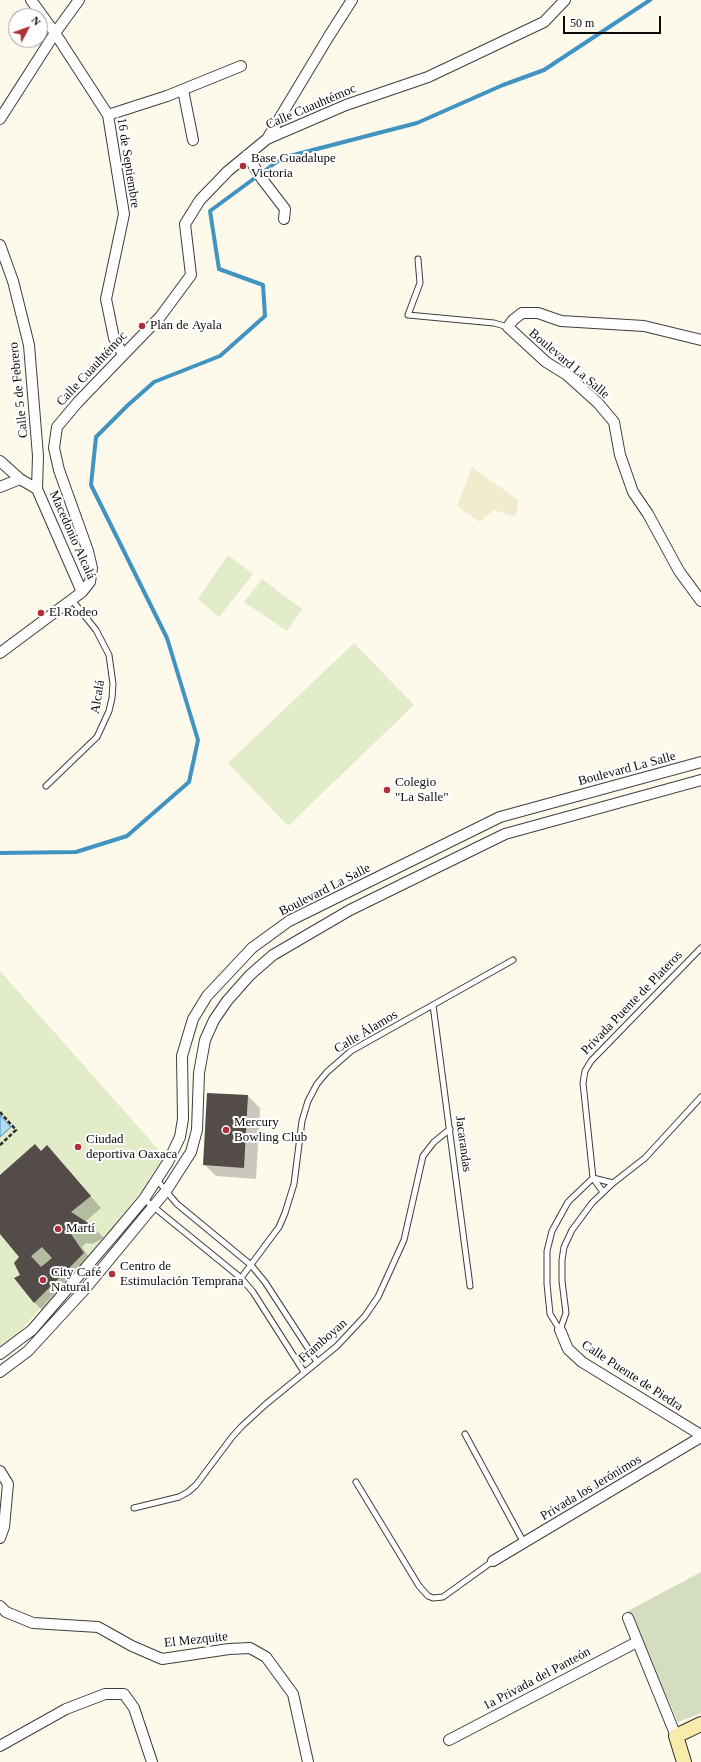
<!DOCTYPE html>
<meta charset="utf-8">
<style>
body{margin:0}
#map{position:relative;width:701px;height:1762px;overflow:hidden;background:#fdf9eb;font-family:"Times New Roman",serif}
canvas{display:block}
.north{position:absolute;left:8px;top:8px;width:40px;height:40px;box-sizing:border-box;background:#fff;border:1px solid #9d9d9d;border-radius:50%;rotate:49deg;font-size:11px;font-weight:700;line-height:16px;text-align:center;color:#0b0b0b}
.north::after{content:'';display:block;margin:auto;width:14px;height:18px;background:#af2f3b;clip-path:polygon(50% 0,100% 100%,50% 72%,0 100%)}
.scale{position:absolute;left:563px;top:16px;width:98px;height:18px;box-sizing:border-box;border:2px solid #0b0b0b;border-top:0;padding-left:5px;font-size:12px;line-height:14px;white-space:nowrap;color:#0b0b0b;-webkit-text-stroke:3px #fff;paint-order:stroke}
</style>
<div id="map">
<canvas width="701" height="1762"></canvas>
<div class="north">N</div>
<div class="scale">50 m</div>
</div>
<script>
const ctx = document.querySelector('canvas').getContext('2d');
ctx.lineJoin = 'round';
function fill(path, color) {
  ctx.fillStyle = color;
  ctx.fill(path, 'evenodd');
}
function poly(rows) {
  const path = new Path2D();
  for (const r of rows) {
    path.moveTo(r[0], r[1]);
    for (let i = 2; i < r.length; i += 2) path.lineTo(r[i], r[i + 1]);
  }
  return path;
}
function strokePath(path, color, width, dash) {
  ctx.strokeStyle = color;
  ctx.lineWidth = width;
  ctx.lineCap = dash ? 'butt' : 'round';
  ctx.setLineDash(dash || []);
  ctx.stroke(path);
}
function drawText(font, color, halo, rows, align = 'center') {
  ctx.font = font + ' "Times New Roman",serif';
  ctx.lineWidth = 4;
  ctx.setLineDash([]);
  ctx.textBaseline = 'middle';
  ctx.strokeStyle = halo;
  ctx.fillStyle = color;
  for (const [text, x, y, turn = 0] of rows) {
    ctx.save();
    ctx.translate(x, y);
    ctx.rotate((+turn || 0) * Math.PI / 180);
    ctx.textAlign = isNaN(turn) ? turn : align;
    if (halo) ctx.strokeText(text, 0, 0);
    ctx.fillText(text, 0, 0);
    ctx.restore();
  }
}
fill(poly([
 [472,467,518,500,516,517,494,510,480,522,457,506]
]), '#f1eccd');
fill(poly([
 [701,1572,701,1713,678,1722,628,1611]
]), '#d4ddbf');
fill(poly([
 [228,555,253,574,219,617,198,599],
 [262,579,302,609,287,631,244,602],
 [354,643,414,705,288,826,228,763],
 [0,971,165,1157,152,1174,144,1192,14,1338,0,1348]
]), '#e2ecc9');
const water = poly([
 [0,1115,11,1127,0,1137,0,1115]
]);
fill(water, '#b4dcf0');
strokePath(water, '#4193c1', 1);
fill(poly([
 [208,1094,248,1096,260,1108,256,1179,216,1176,204,1164],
 [47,1146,101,1208,85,1222,92,1226,104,1238,92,1244,86,1243,82,1247,95,1266,46,1314,35,1303,15,1278,21,1275,20,1257,0,1233,0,1176,41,1152]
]), '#0003');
strokePath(poly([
 [0,853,76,852,127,836,189,782,198,740,167,638,91,485,96,437,127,406,154,382,220,356,265,316,263,285,219,269,210,211,282,158,417,123,503,85,544,70,650,0]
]), '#4193c1', 4);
fill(poly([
 [207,1093,248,1095,244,1168,203,1165],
 [35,1144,41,1151,47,1145,91,1196,71,1212,93,1226,80,1233,74,1231,71,1234,84,1253,34,1303,14,1278,20,1275,14,1263,19,1257,0,1234,0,1175],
 [42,1247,52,1258,41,1267,31,1256]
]), '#534c48');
const lane = poly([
 [418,259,420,283,408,315,494,323,508,327],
 [46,786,97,737,109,711,112,698,113,684,109,655,96,630,72,600],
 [433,1005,470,1286],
 [157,1180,177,1204,251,1265,265,1282,317,1362],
 [603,1192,593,1178,583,1083,585,1071,591,1061,701,948],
 [144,1199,241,1278,253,1292,304,1372],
 [241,1278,279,1227,285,1213,294,1184,302,1121,308,1101,317,1084,327,1072,351,1051,513,960],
 [560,1330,566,1313,562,1281,562,1260,564,1247,572,1230,592,1203,613,1183,645,1158,701,1097],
 [560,1330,550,1314,547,1284,547,1251,552,1231,568,1202,593,1178,613,1183],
 [465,1434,524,1543],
 [356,1482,419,1586,428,1596,433,1598,443,1597,493,1561],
 [134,1508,179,1497,188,1492,196,1485,232,1437,242,1426,266,1404,337,1346,365,1316,378,1297,404,1240,423,1156,434,1142,450,1129]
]);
const street = poly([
 [31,0,55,33,108,115,124,214,106,299,114,338,123,355],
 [183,90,193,140],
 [108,115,167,96,241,66],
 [0,119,55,33,79,0],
 [267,139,329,36,352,0],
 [247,155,262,179,285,209,284,219],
 [0,245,13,281,29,345,38,456,37,489,82,592],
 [701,340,644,326,561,321,538,313,522,313,513,320,508,327,546,362,567,375,598,403,614,422,620,455,633,492,648,514,679,571,701,601],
 [0,461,20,479,37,489],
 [0,487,20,479],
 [0,653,82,592,90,582,92,568,88,551,59,470,54,448,57,427,78,402,160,317,191,275,185,224,200,200,228,171,267,139,346,105,428,77,544,22,565,0],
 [560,1330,568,1349,582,1362,701,1435],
 [0,1354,32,1330,113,1236,144,1199,168,1162,180,1137,183,1119,182,1056,193,1019,207,996,252,948,289,921,500,817,701,762],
 [0,1372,28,1351,85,1289,166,1191,191,1152,197,1130,199,1073,205,1040,214,1020,227,1001,250,975,273,955,350,910,505,834,701,780],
 [0,1471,8,1484,4,1527,0,1538],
 [493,1561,701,1437],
 [0,1606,6,1612,33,1623,98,1627,132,1646,162,1659,229,1649,250,1648,266,1657,293,1694,308,1762],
 [628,1618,676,1736],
 [449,1740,637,1642],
 [0,1746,66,1709,105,1694,124,1694,134,1708,152,1762]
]);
const secondary = poly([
 [684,1762,676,1736,701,1724]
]);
strokePath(lane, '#3e3e3e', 7);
strokePath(street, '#3e3e3e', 12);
strokePath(secondary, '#2d2d2d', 16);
strokePath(poly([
 [0,1112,16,1130,0,1145]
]), '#2d2d2d', 2.5, [4, 2]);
strokePath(lane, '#fff', 5);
strokePath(street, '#fff', 10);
strokePath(secondary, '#f8ecab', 14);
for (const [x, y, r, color] of [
 [243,166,4,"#af2f3b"],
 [142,326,4,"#af2f3b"],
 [41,613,4,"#af2f3b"],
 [387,790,4,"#af2f3b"],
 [226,1130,4,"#af2f3b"],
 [78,1147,4,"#af2f3b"],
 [58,1229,4,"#af2f3b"],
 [112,1274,4,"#af2f3b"],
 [43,1280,4,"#af2f3b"]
]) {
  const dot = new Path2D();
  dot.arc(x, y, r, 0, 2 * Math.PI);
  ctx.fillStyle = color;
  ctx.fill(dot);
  strokePath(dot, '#fff', 1.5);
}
drawText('13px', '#0b0b0b', '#fff', [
 ["Calle Cuauhtémoc",311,107,-23],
 ["16 de Septiembre",128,163,81],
 ["Boulevard La Salle",569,364,40],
 ["Calle Cuauhtémoc",92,369,-47],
 ["Calle 5 de Febrero",19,390,-96],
 ["Macedonio Alcalá",72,535,66],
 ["Alcalá",98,697,-81],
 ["Boulevard La Salle",627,769,-15],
 ["Boulevard La Salle",325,890,-27],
 ["Privada Puente de Plateros",632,1003,-46],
 ["Calle Álamos",366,1032,-31],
 ["Jacarandas",463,1144,82],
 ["Framboyan",323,1341,-41],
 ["Calle Puente de Piedra",632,1376,33],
 ["Privada los Jerónimos",591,1488,-31],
 ["El Mezquite",196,1640,-6],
 ["1a Privada del Panteón",537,1679,-28]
]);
drawText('13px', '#0b0b0b', '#fff', [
 ["Base Guadalupe",251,159],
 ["Victoria",251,174],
 ["Plan de Ayala",150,326],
 ["El Rodeo",49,613],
 ["Colegio",395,783],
 ["\"La Salle\"",395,798],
 ["Mercury",234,1123],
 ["Bowling Club",234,1138],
 ["Ciudad",86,1140],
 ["deportiva Oaxaca",86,1155],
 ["Martí",66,1229],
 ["Centro de",120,1267],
 ["Estimulación Temprana",120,1282],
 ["City Café",51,1273],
 ["Natural",51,1288]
], 'left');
</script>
